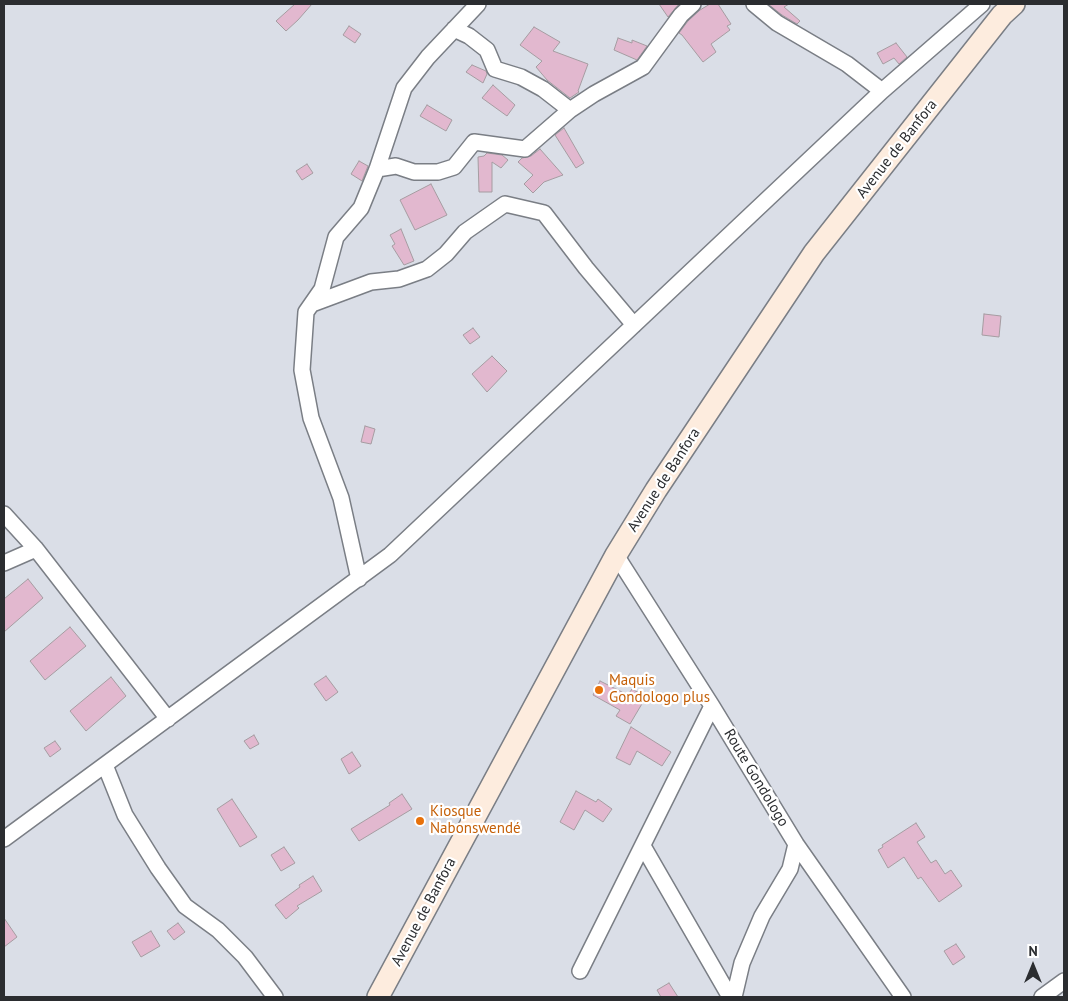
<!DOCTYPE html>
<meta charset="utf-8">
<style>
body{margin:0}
#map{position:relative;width:1068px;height:1001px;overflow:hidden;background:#dadee7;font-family:"PT Sans",sans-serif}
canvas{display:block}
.frame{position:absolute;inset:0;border:5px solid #2b2d30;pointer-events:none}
.north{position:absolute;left:1008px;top:941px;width:50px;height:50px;-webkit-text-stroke:4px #fff;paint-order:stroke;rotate:0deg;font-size:14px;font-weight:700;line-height:20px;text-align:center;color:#2b2d30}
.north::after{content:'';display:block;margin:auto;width:18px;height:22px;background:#2b2d30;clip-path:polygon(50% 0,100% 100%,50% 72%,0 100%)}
</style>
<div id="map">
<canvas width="1068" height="1001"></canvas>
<div class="frame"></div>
<div class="north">N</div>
</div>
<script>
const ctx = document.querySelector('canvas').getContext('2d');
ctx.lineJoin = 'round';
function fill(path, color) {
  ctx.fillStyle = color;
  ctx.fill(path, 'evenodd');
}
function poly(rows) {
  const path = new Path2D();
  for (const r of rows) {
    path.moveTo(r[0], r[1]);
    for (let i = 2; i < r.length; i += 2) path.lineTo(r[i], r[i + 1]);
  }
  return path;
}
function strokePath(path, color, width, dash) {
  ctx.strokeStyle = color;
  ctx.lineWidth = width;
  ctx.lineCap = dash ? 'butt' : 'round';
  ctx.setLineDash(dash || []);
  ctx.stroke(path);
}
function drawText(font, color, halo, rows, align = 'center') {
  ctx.font = font + ' "PT Sans",sans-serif';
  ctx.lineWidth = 4.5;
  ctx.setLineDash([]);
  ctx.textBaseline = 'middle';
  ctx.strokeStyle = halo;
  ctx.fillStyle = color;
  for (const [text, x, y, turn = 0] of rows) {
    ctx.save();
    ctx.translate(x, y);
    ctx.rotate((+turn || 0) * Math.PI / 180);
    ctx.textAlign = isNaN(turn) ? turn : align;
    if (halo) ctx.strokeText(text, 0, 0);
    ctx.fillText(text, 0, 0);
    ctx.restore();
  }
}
const building = poly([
 [295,4,312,4,298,20,286,31,276,21,295,4],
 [659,4,679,4,668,17,659,4],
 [710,4,718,4,731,24,727,26,730,30,711,44,716,52,703,62,682,35,679,33,688,21,700,10,710,4],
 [768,4,789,4,784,7,800,21,797,24,782,15,768,4],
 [349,26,361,34,355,43,343,35,349,26],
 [534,27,560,42,553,51,588,64,578,91,579,92,570,98,547,80,536,67,542,61,520,45,534,27],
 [618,38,632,43,632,40,647,46,637,60,614,50,618,38],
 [896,43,907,57,899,64,894,58,883,64,877,53,896,43],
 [472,65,486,71,487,74,483,83,466,72,472,65],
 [493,85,515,105,507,116,482,98,493,85],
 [427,105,452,120,446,131,420,116,427,105],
 [564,128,584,163,576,168,555,135,564,128],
 [540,149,563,175,544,182,533,193,524,184,533,175,518,162,522,158,531,156,540,149],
 [487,153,502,155,508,160,501,168,492,162,492,192,479,192,478,157,484,156,487,153],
 [359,161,368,166,362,181,351,174,359,161],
 [307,164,313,173,302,180,296,171,307,164],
 [431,184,447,215,415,230,400,200,431,184],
 [401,229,414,261,404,265,392,246,395,244,390,235,401,229],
 [984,314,1001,316,999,337,982,335,984,314],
 [473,328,480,337,470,344,463,335,473,328],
 [492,356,507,371,487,392,472,374,492,356],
 [365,426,375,429,371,444,361,442,365,426],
 [28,579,43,598,4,632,4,599,28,579],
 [70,627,86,646,45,680,30,661,70,627],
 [326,676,338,692,326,701,314,684,326,676],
 [111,677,126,696,86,731,70,711,111,677],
 [600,681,628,695,632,689,646,697,630,724,616,716,620,710,593,695,600,681],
 [631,727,671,752,662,766,637,751,630,765,616,758,631,727],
 [254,735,259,744,250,749,244,741,254,735],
 [55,741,61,749,50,757,44,748,55,741],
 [352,752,361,766,349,774,341,759,352,752],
 [576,791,596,802,598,799,612,809,603,822,585,810,574,830,560,822,576,791],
 [402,794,412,809,359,841,351,829,390,805,389,803,402,794],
 [232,799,257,837,240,847,217,809,232,799],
 [916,823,925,837,917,842,931,863,936,860,945,874,951,870,962,886,939,902,921,877,918,879,904,857,888,868,878,850,883,847,882,845,916,823],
 [284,847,295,863,281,871,271,855,284,847],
 [313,876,322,891,297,906,299,908,286,919,275,905,300,887,299,885,313,876],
 [4,918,17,937,4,947,4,918],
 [178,923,185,932,174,940,167,931,178,923],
 [151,931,160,946,141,957,132,942,151,931],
 [956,944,965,957,953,965,944,951,956,944],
 [669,983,678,997,661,997,657,990,669,983]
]);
fill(building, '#e2b8cf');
strokePath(building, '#a59ca1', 1);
const minor = poly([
 [754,4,777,23,847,64,882,91],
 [454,29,469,36,487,50,495,69,521,77,543,89,570,110,594,94,643,67,681,15,693,4],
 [377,169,396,166,414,172,438,172,454,167,474,142,525,149,570,110],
 [312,304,371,282,399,279,427,269,446,254,465,232,505,204,544,213,586,268,634,325],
 [4,514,36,549,168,719],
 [616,555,712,706,796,844,903,997],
 [4,563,36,549],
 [359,579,341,498,311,418,302,370,306,312,322,289,336,237,361,208,377,169,404,88,428,57,478,4],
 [105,765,125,815,158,868,185,906,218,930,245,957,275,997],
 [4,839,390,555,882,91,982,4],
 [643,846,730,997],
 [580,971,712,706],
 [734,997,742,963,762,916,790,869,796,844],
 [1042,997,1064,981]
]);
const secondary = poly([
 [378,997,616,555,656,490,814,253,1002,15,1014,4]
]);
strokePath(minor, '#7a7e85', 18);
strokePath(secondary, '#7a7e85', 24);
strokePath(minor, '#fff', 15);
strokePath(secondary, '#fdecde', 21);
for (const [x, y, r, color] of [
 [599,690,5,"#e8710a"],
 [420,821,5,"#e8710a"]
]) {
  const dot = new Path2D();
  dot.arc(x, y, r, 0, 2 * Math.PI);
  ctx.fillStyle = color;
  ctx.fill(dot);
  strokePath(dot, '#fff', 2);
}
drawText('15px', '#2b2d30', '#fff', [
 ["Avenue de Banfora",897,149,-52],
 ["Avenue de Banfora",664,480,-57],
 ["Route Gondologo",756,778,59],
 ["Avenue de Banfora",424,912,-62]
]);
drawText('15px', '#c56008', '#fff', [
 ["Maquis",609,681],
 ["Gondologo plus",609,698],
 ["Kiosque",430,812],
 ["Nabonswendé",430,829]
], 'left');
</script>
